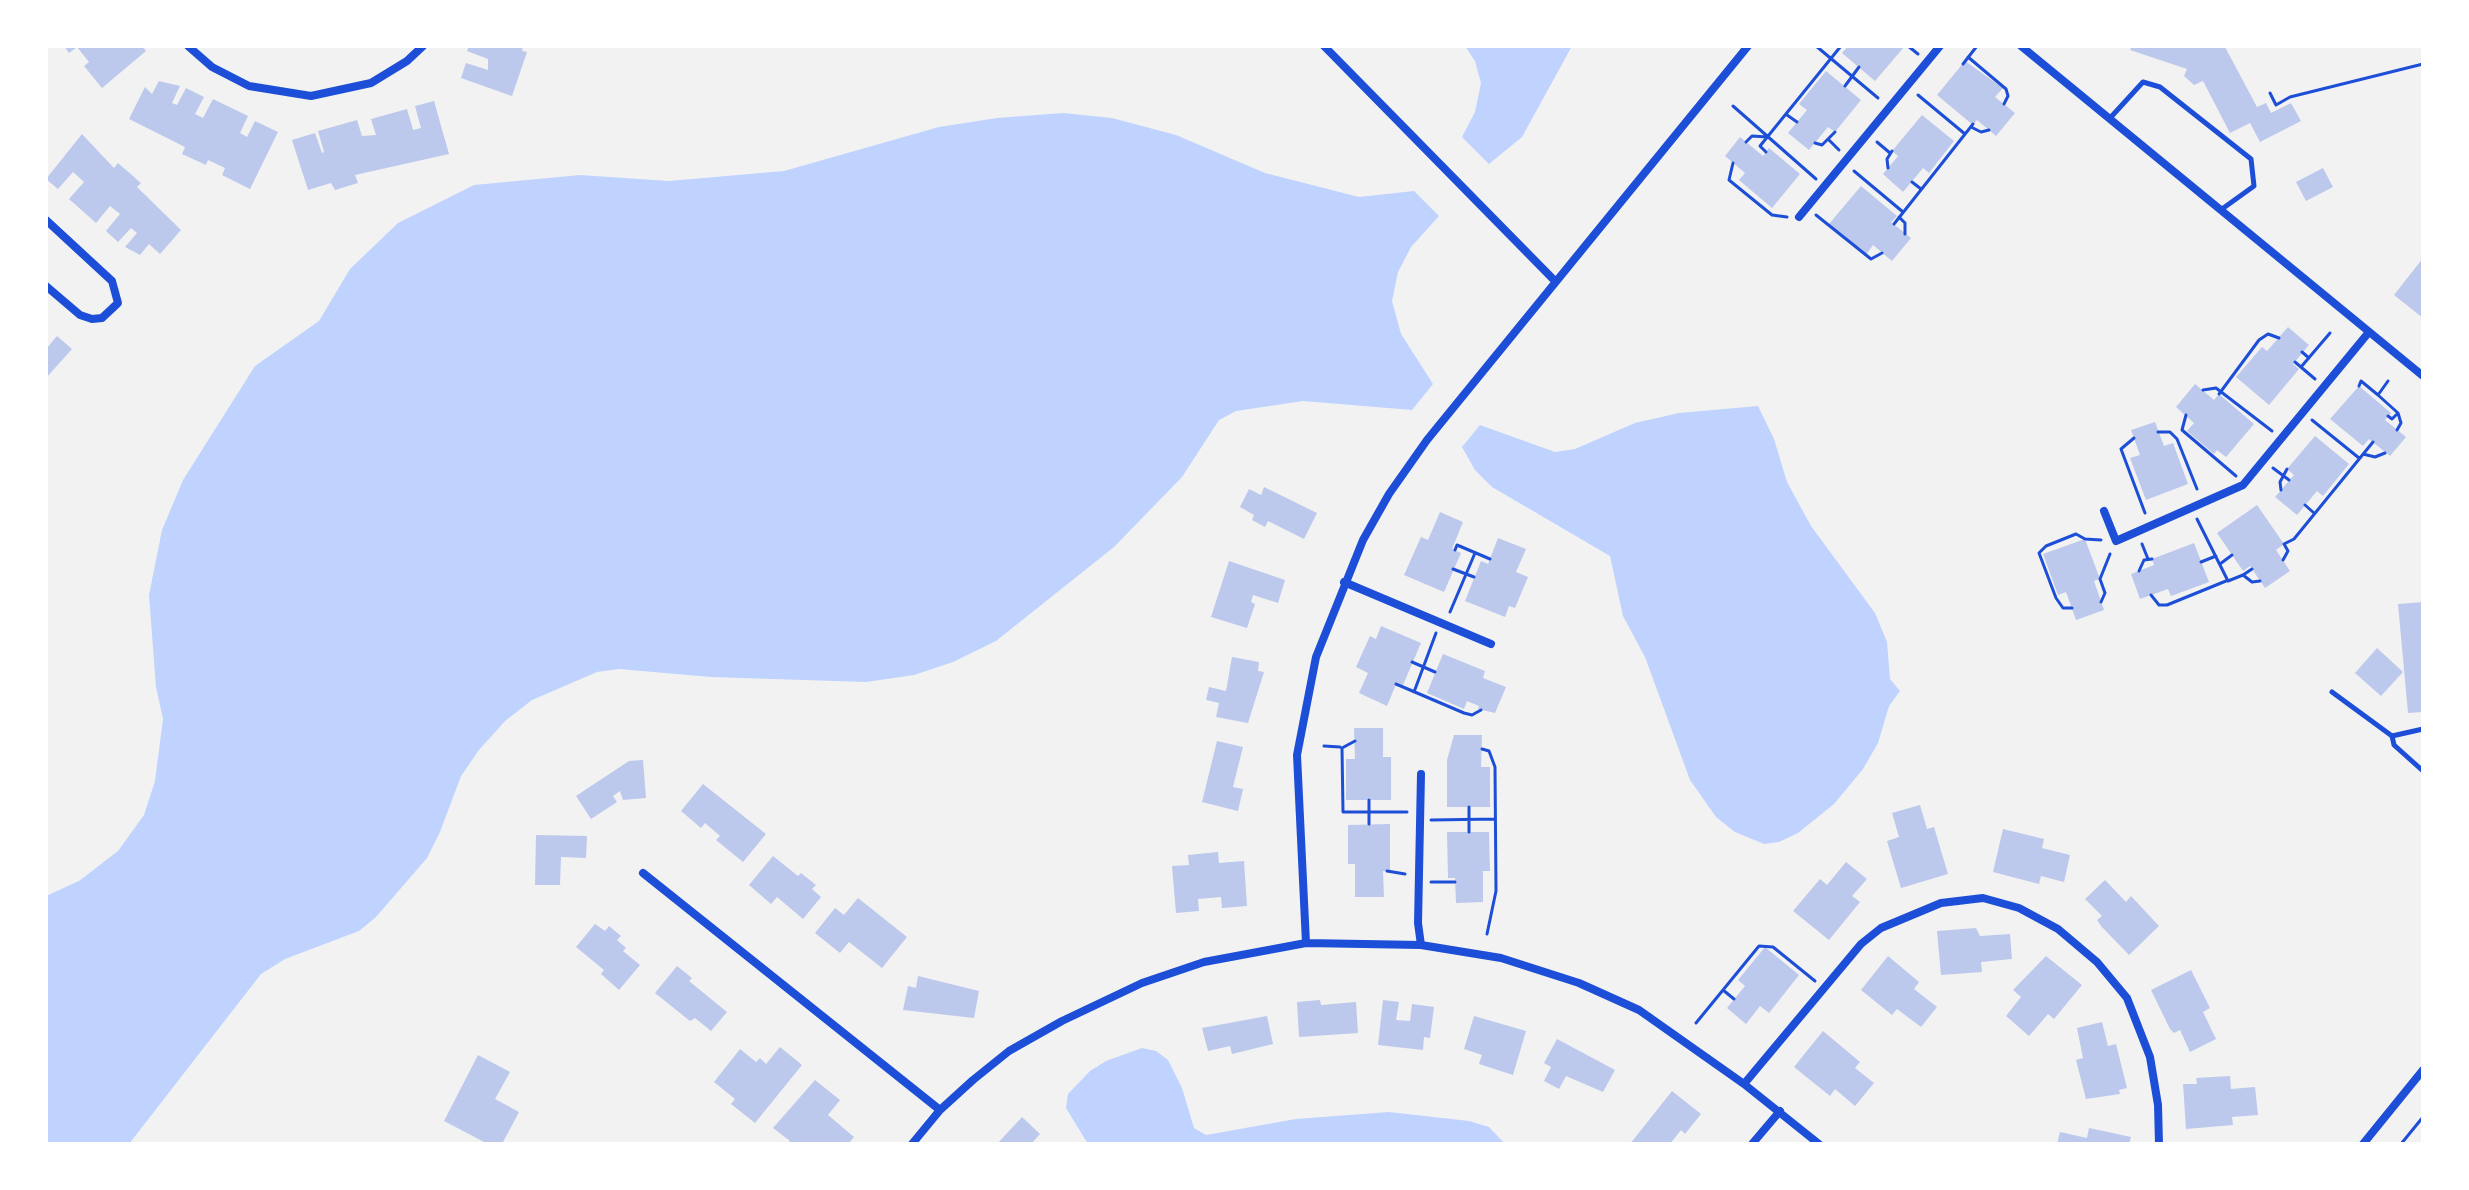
<!DOCTYPE html>
<style>
body{margin:0}
#map{position:relative;width:2469px;height:1190px;overflow:hidden;background:#f2f2f2;font-family:"Work Sans",sans-serif}
canvas{display:block}
.frame{position:absolute;inset:0;border:48px solid #fff;pointer-events:none}
</style>
<div id="map">
<canvas width="2469" height="1190"></canvas>
<div class="frame"></div>
</div>
<script>
const ctx = document.querySelector('canvas').getContext('2d');
ctx.lineJoin = 'round';
function fill(path, color) {
  ctx.fillStyle = color;
  ctx.fill(path, 'evenodd');
}
function poly(rows) {
  const path = new Path2D();
  for (const r of rows) {
    path.moveTo(r[0], r[1]);
    for (let i = 2; i < r.length; i += 2) path.lineTo(r[i], r[i + 1]);
  }
  return path;
}
function strokePath(path, color, width, dash) {
  ctx.strokeStyle = color;
  ctx.lineWidth = width;
  ctx.lineCap = dash ? 'butt' : 'round';
  ctx.setLineDash(dash || []);
  ctx.stroke(path);
}
fill(poly([
 [1465,46,1572,46,1522,137,1489,164,1462,137,1475,112,1481,83,1475,61],
 [1063,113,1112,118,1176,135,1265,173,1359,197,1414,191,1439,216,1411,247,1398,272,1392,301,1401,334,1433,384,1412,410,1303,401,1236,411,1219,420,1182,477,1114,547,996,641,953,662,914,675,866,682,711,677,619,669,597,672,532,700,505,721,479,750,461,776,440,832,427,858,376,917,359,931,285,959,261,974,129,1144,46,1144,46,896,79,881,118,851,144,815,155,781,163,719,156,687,149,595,162,530,183,480,255,366,319,321,350,269,398,223,474,185,580,175,669,181,784,171,939,127,997,118],
 [1758,406,1774,439,1787,482,1811,526,1875,613,1887,642,1890,679,1900,691,1889,706,1878,743,1863,769,1834,804,1798,833,1779,842,1764,844,1735,832,1716,817,1690,780,1645,657,1623,616,1610,556,1492,487,1475,470,1462,447,1480,425,1555,452,1575,449,1635,423,1679,413],
 [1142,1048,1156,1051,1168,1060,1182,1088,1194,1128,1206,1135,1296,1119,1389,1112,1469,1121,1489,1127,1505,1144,1088,1144,1066,1108,1068,1094,1090,1071,1106,1061]
]), '#bfd3fe');
fill(poly([
 [64,46,142,46,146,51,102,88,84,66,89,62,77,47,69,53],
 [469,46,523,46,522,51,527,52,512,96,461,78,466,63,488,70,488,59,467,51],
 [1848,46,1905,46,1875,81,1842,53],
 [2132,46,2225,47,2257,107,2266,103,2271,113,2291,103,2301,121,2260,142,2250,123,2230,133,2203,81,2194,85,2184,76,2187,69,2130,50],
 [1965,61,2003,88,1995,97,2015,113,1996,136,1977,120,1973,125,1937,95],
 [1826,71,1861,100,1835,132,1828,127,1809,150,1788,133,1807,110,1799,104],
 [159,81,180,86,172,103,177,105,186,88,204,97,195,114,203,118,213,99,248,116,240,133,247,137,255,121,278,132,250,189,222,175,225,168,208,160,206,165,182,154,185,147,129,119,145,87,152,94],
 [434,101,449,154,355,175,358,183,335,190,331,183,308,190,292,140,315,133,322,153,324,152,318,131,357,120,362,136,376,135,371,119,407,109,413,130,421,128,415,106],
 [1922,115,1954,141,1929,173,1923,168,1903,192,1883,174,1898,156,1892,151],
 [82,134,114,168,118,163,141,183,137,187,181,230,160,254,149,244,140,255,125,247,137,233,131,228,118,242,106,231,120,214,110,206,96,223,69,199,84,182,73,172,58,189,46,179],
 [1740,137,1763,156,1769,148,1800,174,1772,208,1739,180,1745,173,1725,156],
 [2323,168,2333,187,2306,201,2296,182],
 [1861,186,1897,216,1891,222,1911,238,1892,261,1873,245,1866,255,1829,224],
 [2423,258,2423,318,2394,295],
 [2288,327,2309,345,2293,364,2299,369,2269,405,2236,377,2262,347,2267,351],
 [57,336,72,349,46,378,46,349],
 [2195,384,2214,400,2219,394,2254,424,2226,457,2217,450,2214,454,2187,431,2194,423,2176,407],
 [2359,386,2391,413,2385,420,2406,437,2390,456,2369,439,2363,446,2330,419],
 [2155,422,2164,446,2173,443,2188,484,2146,500,2130,458,2140,455,2131,430],
 [2315,436,2349,464,2323,496,2317,491,2297,515,2275,497,2294,475,2287,469],
 [1264,487,1317,513,1304,539,1268,521,1265,527,1252,520,1254,515,1240,507,1249,489,1261,495],
 [2257,505,2284,544,2276,550,2290,571,2265,588,2250,566,2243,571,2217,533],
 [1440,512,1463,522,1452,549,1461,553,1444,592,1404,575,1421,537,1428,540],
 [1498,538,1526,549,1516,572,1528,577,1515,608,1509,606,1505,617,1465,601,1481,561,1488,564],
 [2085,539,2100,579,2094,581,2104,610,2076,620,2066,592,2058,595,2043,554],
 [2194,543,2209,582,2171,596,2168,589,2140,599,2131,574,2154,565,2152,559],
 [1229,561,1285,580,1278,603,1253,595,1251,602,1255,604,1247,628,1211,617],
 [2423,602,2423,712,2408,713,2398,604],
 [1381,626,1421,643,1403,685,1397,682,1387,706,1359,693,1368,673,1356,667,1370,636,1376,639],
 [2377,648,2403,672,2381,696,2355,673],
 [1443,654,1485,671,1483,678,1506,687,1495,713,1478,709,1479,706,1467,701,1464,709,1427,693],
 [1232,657,1259,662,1258,671,1264,672,1248,723,1216,717,1219,703,1206,700,1209,687,1226,691],
 [1354,728,1383,728,1383,757,1391,757,1391,800,1346,800,1346,759,1355,759],
 [1454,735,1482,735,1481,767,1490,767,1490,807,1447,807,1447,760],
 [1217,741,1243,747,1233,787,1243,789,1238,811,1202,802],
 [643,760,646,798,623,800,620,791,613,796,617,802,591,819,576,796,629,761],
 [703,784,766,834,743,862,716,840,720,836,705,823,701,828,681,811],
 [1920,805,1927,829,1934,827,1948,874,1901,888,1887,841,1899,837,1892,813],
 [1390,824,1390,871,1383,871,1384,897,1355,897,1355,864,1348,864,1348,825],
 [2003,829,2044,839,2042,848,2070,855,2064,882,2041,876,2039,884,1993,872],
 [1447,832,1489,832,1490,871,1483,871,1483,902,1456,903,1455,878,1448,878],
 [536,835,587,836,586,858,561,857,560,885,535,885],
 [1218,852,1219,863,1244,861,1247,906,1222,908,1221,897,1198,899,1199,911,1176,913,1172,866,1189,865,1188,855],
 [773,856,798,876,801,873,816,885,812,889,821,897,803,919,777,897,771,904,749,885],
 [1846,862,1867,879,1852,896,1860,902,1829,940,1793,911,1820,879,1827,885],
 [2105,880,2126,902,2131,896,2159,926,2129,955,2101,926,2097,920,2102,916,2085,899],
 [858,898,907,937,882,968,849,942,840,953,815,933,835,908,844,915],
 [595,924,605,931,609,926,621,936,617,940,626,948,623,951,640,965,619,990,601,974,604,970,576,947],
 [1976,928,1980,936,2010,934,2012,959,1981,962,1982,972,1941,975,1937,931],
 [1765,947,1799,975,1769,1013,1760,1006,1746,1024,1727,1008,1745,986,1738,980],
 [1888,956,1919,982,1914,989,1937,1007,1921,1027,1897,1009,1892,1015,1861,990],
 [2046,956,2082,985,2054,1019,2048,1014,2029,1036,2006,1016,2021,997,2013,990],
 [677,966,692,978,689,981,727,1012,711,1031,695,1018,690,1021,655,993],
 [2191,970,2210,1008,2203,1012,2216,1039,2190,1052,2180,1030,2174,1033,2170,1029,2151,990],
 [918,976,979,991,974,1018,903,1010,908,986,916,988],
 [1320,1000,1321,1005,1356,1002,1358,1033,1299,1037,1297,1002],
 [1383,1000,1399,1002,1396,1020,1410,1021,1412,1004,1434,1007,1430,1038,1424,1037,1423,1050,1378,1045],
 [1267,1016,1273,1044,1232,1054,1230,1046,1208,1051,1202,1028],
 [1474,1016,1526,1031,1513,1075,1479,1064,1482,1055,1464,1049],
 [2102,1022,2108,1046,2116,1044,2127,1088,2119,1090,2120,1094,2086,1099,2076,1060,2083,1058,2077,1028],
 [1823,1031,1860,1062,1855,1068,1874,1083,1855,1106,1835,1089,1830,1096,1794,1067],
 [1557,1039,1615,1070,1603,1092,1566,1076,1559,1089,1544,1081,1551,1067,1544,1063],
 [780,1047,802,1065,755,1123,731,1104,735,1099,714,1082,740,1049,756,1062,760,1058,766,1064],
 [478,1055,510,1072,495,1099,519,1112,502,1144,488,1144,444,1121],
 [2230,1076,2231,1089,2255,1087,2258,1115,2232,1117,2233,1125,2186,1129,2183,1084,2197,1084,2196,1078],
 [815,1080,840,1100,828,1115,854,1137,848,1144,787,1144,790,1141,773,1128],
 [1672,1091,1701,1114,1685,1134,1681,1130,1670,1144,1630,1144],
 [1022,1117,1040,1134,1031,1144,997,1144],
 [2089,1128,2131,1137,2129,1144,2057,1144,2060,1132,2087,1138]
]), '#bdc9ec');
strokePath(poly([
 [1816,46,1878,98],
 [1908,46,1918,54],
 [1968,57,2006,89,2008,96,2004,104],
 [1963,64,1977,46],
 [1845,86,1859,67],
 [2270,93,2276,105,2290,97,2423,64],
 [1918,95,1965,134],
 [1733,106,1816,179],
 [1787,115,1797,122],
 [1971,127,1981,132,1989,130],
 [1829,140,1839,150],
 [1746,142,1752,136,1767,137],
 [1877,142,1890,153],
 [1815,143,1822,145,1835,132],
 [1766,152,1760,146,1841,46],
 [1733,163,1729,180,1772,215,1787,217],
 [1888,168,1887,159,1892,151],
 [1854,171,1903,212],
 [1912,182,1921,189],
 [1816,215,1871,259,1882,253],
 [1899,217,1905,223,1905,234],
 [1894,224,1973,124],
 [2302,352,2309,358],
 [2295,362,2315,379],
 [2301,367,2330,333],
 [2359,386,2361,381,2378,395,2388,381],
 [2203,390,2216,388,2272,431],
 [2219,394,2259,340,2268,334,2279,338],
 [2378,395,2398,413,2401,423,2397,430],
 [2186,415,2182,430,2236,476],
 [2388,416,2392,419,2398,413],
 [2312,420,2359,458],
 [2158,432,2170,432,2177,439,2197,489],
 [2134,438,2121,449,2145,513],
 [2363,454,2375,457,2385,453],
 [2273,468,2289,480],
 [2281,490,2280,482,2287,469],
 [2305,505,2314,513],
 [2197,519,2228,581,2243,575,2252,582,2260,581],
 [2142,544,2148,559],
 [1455,550,1457,545,1490,559],
 [2283,560,2288,551,2284,544,2294,539,2373,442],
 [2201,562,2216,556],
 [2220,564,2232,555],
 [1453,569,1474,577],
 [2139,571,2144,560,2152,559],
 [2243,575,2252,569],
 [2151,595,2159,605,2167,605,2226,581],
 [2101,602,2105,593,2100,579,2110,554],
 [2072,608,2063,608,2056,598,2039,553,2046,546,2076,534,2085,539,2101,540],
 [1450,612,1475,553],
 [1412,662,1435,672],
 [1396,684,1464,713,1472,715,1481,710],
 [1414,692,1436,633],
 [1355,741,1342,748,1343,812,1407,812],
 [1324,746,1340,747],
 [1482,749,1489,751,1495,767,1496,891,1487,934],
 [1369,800,1369,824],
 [1431,820,1495,819],
 [1469,832,1469,807],
 [1387,871,1405,874],
 [1431,882,1455,882],
 [1723,990,1734,999],
 [1696,1023,1759,946,1773,947,1815,981],
 [2401,1144,2423,1117]
]), '#1d4ed8', 3);
strokePath(poly([
 [2111,117,2143,82,2160,87,2251,159,2254,186,2222,209],
 [2332,692,2392,736],
 [2423,729,2392,736,2394,745,2423,771]
]), '#1d4ed8', 5);
strokePath(poly([
 [188,46,212,67,249,86,311,96,371,83,407,61,423,46],
 [1324,46,1554,280],
 [2021,46,2423,376],
 [1799,217,1940,46],
 [46,220,112,281,118,303,102,318,92,319,80,315,46,286],
 [2104,511,2116,541,2243,485,2369,332],
 [1344,582,1491,644],
 [1421,774,1418,923,1421,945],
 [643,873,940,1110],
 [1306,943,1297,755,1316,657,1363,540,1389,494,1427,440,1748,46],
 [1744,1084,1861,944,1881,928,1941,903,1983,898,2019,908,2058,929,2097,962,2127,998,2150,1057,2158,1105,2159,1144],
 [912,1144,940,1110,973,1080,1009,1051,1062,1021,1142,983,1204,962,1306,943,1421,945,1501,958,1579,983,1639,1010,1744,1084,1819,1144],
 [1752,1144,1780,1111],
 [2363,1144,2423,1070]
]), '#1d4ed8', 8);
</script>
